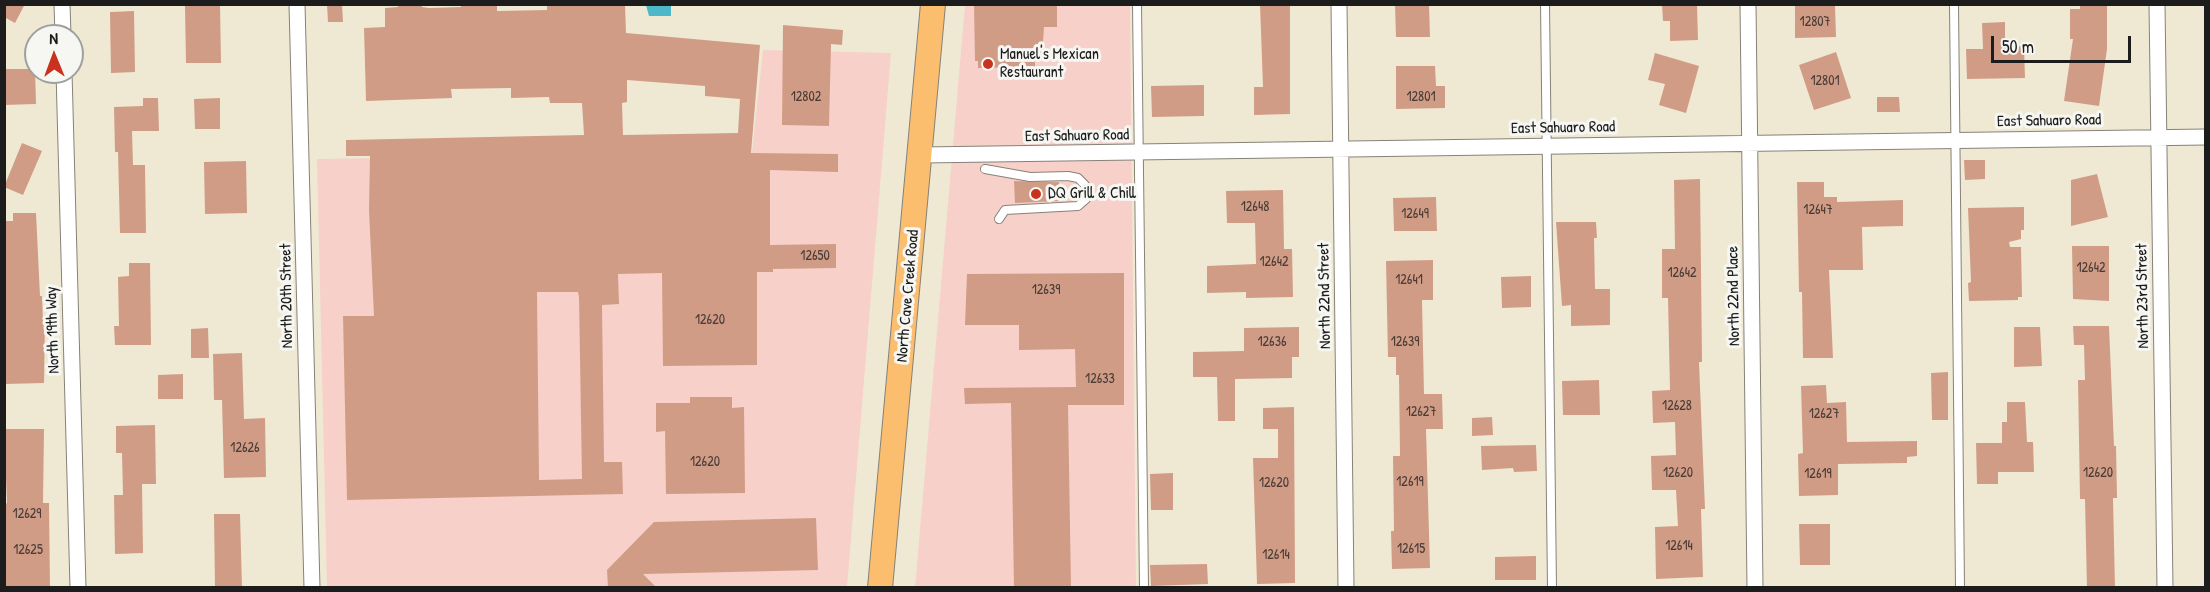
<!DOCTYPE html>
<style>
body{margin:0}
#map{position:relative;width:2210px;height:592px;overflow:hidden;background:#efe9d3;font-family:"Patrick Hand",sans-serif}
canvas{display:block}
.frame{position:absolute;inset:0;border:6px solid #1c1c1c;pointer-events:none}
.north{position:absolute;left:24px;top:24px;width:60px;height:60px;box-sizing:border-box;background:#f6f6f2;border:2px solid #9f9f9c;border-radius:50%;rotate:359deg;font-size:16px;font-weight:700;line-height:24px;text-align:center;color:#1c1c1c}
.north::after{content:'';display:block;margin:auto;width:21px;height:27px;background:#c8321e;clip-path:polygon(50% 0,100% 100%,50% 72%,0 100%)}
.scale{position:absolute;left:1991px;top:36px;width:140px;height:27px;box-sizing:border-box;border:3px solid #1c1c1c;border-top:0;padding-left:8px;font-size:18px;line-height:21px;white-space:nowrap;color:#1c1c1c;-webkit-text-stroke:4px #f6f6f2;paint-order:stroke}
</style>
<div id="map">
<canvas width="2210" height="592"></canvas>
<div class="frame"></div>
<div class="north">N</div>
<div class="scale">50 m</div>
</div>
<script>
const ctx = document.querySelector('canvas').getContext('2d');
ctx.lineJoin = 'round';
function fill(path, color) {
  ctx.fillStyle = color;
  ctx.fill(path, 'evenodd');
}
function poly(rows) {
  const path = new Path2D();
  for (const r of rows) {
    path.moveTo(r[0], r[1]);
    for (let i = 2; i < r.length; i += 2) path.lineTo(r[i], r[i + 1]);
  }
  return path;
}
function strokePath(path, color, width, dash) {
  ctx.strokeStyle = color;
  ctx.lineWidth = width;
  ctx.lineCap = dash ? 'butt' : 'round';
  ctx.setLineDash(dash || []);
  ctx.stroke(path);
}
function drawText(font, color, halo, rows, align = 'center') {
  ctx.font = font + ' "Patrick Hand",sans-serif';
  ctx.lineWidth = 6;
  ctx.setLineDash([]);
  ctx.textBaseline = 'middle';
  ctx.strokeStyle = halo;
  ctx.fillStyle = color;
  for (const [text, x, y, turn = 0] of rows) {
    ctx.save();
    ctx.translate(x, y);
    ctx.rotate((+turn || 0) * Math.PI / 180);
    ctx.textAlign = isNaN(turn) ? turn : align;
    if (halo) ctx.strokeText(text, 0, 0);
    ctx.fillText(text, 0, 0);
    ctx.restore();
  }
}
fill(poly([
 [965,5,1130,5,1136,587,915,588],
 [763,50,891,53,847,587,327,587,317,159,752,153]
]), '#f7d0c9');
fill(poly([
 [646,5,671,5,671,16,649,16]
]), '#4cb8c8');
fill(poly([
 [4,4,25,4,15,23,4,17],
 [327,4,342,4,343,22,328,22],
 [398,4,422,4,422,7,429,8,461,7,461,4,497,4,497,11,547,10,547,4,625,4,626,33,760,45,751,153,838,154,838,172,770,170,770,245,836,244,836,268,773,269,773,272,757,272,757,365,663,366,662,273,618,274,619,304,602,305,604,462,622,462,623,494,347,500,343,316,374,316,369,210,370,156,346,156,346,140,584,135,582,103,550,103,549,97,511,98,511,88,451,89,452,98,366,101,364,28,385,27,385,8,398,7],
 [627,80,705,86,705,96,740,99,738,133,623,135,622,103,627,102],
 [537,292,578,292,579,297,582,479,539,480],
 [974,4,1057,4,1057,27,1044,27,1042,56,1035,56,1035,67,978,68,978,61,975,61],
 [1260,4,1290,4,1290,114,1254,115,1254,87,1263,87],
 [1395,4,1429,4,1430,37,1396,37],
 [1662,4,1697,4,1698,40,1670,41,1670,21,1663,21],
 [1795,4,1835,6,1836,37,1795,38],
 [2080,4,2107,4,2107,49,2099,106,2064,101,2073,39,2070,39,2070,9,2080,9],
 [220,5,221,63,186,63,185,6],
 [134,11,135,72,111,73,110,12],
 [2005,22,2005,47,2024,46,2025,78,1967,79,1966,49,1983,49,1982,23],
 [783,25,843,30,842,45,831,44,829,126,782,125],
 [1836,52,1851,98,1814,110,1799,65],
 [1655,53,1699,66,1686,113,1659,105,1665,84,1648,80],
 [1396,66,1435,66,1436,86,1445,86,1445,108,1396,109],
 [4,69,35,69,36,104,4,105],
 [1204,85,1204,116,1152,117,1151,86],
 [1877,97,1899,97,1900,112,1877,112],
 [143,98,158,98,159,131,132,131,133,165,145,165,146,233,120,233,118,152,115,152,114,107,143,106],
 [220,98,220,129,195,129,194,99],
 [22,143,42,151,23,195,4,187],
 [1964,160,1985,160,1985,179,1965,180],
 [246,161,247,213,205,214,204,162],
 [2097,174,2108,217,2071,226,2071,180],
 [1700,179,1702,362,1699,362,1705,509,1701,509,1703,577,1656,579,1655,527,1678,526,1676,490,1652,490,1651,456,1676,455,1675,422,1653,423,1652,391,1670,390,1668,298,1662,298,1662,249,1675,249,1674,180],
 [1014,181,1059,182,1059,201,1015,203],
 [1797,182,1824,182,1824,197,1837,197,1837,202,1903,200,1903,226,1862,227,1863,270,1829,270,1833,358,1803,358,1802,292,1799,292],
 [1283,190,1284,249,1292,249,1293,297,1246,298,1246,292,1207,293,1207,266,1256,264,1255,223,1227,223,1226,191],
 [1436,197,1437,231,1394,231,1393,198],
 [2024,207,2024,230,2021,230,2021,239,2009,242,2010,247,2021,247,2022,297,2018,297,2018,300,1969,301,1968,283,1971,282,1968,208],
 [13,213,36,213,40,296,42,296,43,321,45,321,44,383,5,384,4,221,13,221],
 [1556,222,1596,222,1597,238,1594,238,1595,289,1610,289,1610,325,1571,326,1571,305,1562,306],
 [2072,246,2109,246,2109,301,2073,299],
 [1433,260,1433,300,1422,300,1424,394,1442,394,1443,429,1426,429,1430,568,1392,569,1391,531,1394,531,1393,456,1400,456,1399,375,1396,375,1396,357,1388,357,1386,261],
 [129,263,150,263,151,345,115,345,114,326,119,326,118,277,129,276],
 [1124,273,1124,405,1068,405,1071,588,1014,588,1011,403,965,404,964,388,1076,387,1075,349,1019,350,1019,325,965,325,967,274],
 [1531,276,1531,307,1502,308,1501,277],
 [2073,326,2109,326,2114,446,2116,446,2117,498,2113,498,2115,588,2087,588,2085,499,2080,499,2078,380,2085,380,2084,345,2074,345],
 [1299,327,1299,357,1292,357,1292,378,1235,379,1235,421,1218,421,1217,377,1193,377,1193,352,1244,351,1244,328],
 [2014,327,2040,327,2042,366,2014,367],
 [208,328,209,358,191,358,191,329],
 [242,353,244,419,265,418,266,477,224,478,222,400,214,400,213,354],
 [1948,372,1948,420,1932,420,1931,373],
 [183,374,183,399,158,399,158,375],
 [1599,380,1600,415,1563,415,1562,381],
 [1826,385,1827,403,1846,402,1847,442,1917,441,1917,456,1907,457,1907,463,1838,464,1838,495,1799,496,1798,454,1803,453,1801,386],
 [690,397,732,397,732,408,744,407,745,493,666,494,665,431,656,432,656,403,690,403],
 [2007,402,2025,402,2027,442,2033,442,2034,472,1998,472,1998,484,1977,484,1976,443,2002,443,2002,422,2007,422],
 [1294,407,1295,583,1257,584,1253,458,1278,458,1278,429,1263,429,1263,408],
 [1492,417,1493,435,1472,436,1472,418],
 [155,425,156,484,142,484,143,553,115,554,114,495,123,495,122,453,116,453,116,426],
 [4,429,44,429,43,503,49,503,50,588,4,588,5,504,7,503],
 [1536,445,1537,471,1514,472,1513,468,1482,470,1481,446],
 [1173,473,1173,510,1151,510,1150,474],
 [214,514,240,514,242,588,215,588],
 [816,518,818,570,643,574,657,588,608,588,607,570,654,522],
 [1799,524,1830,524,1830,565,1800,565],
 [1536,556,1536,580,1495,580,1495,557],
 [1207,564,1208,584,1151,586,1150,565]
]), '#d19c86');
const lane = poly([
 [1137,4,1144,588],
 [1545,4,1552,588],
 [1954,4,1960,588],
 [985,169,1030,177,1068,176,1078,178,1085,185,1086,199,1078,206,1005,210,999,219]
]);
const street = poly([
 [62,4,63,36],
 [297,4,312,588],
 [1339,4,1346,588],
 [1748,4,1755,588],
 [2157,4,2165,588],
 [64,72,78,588],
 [921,155,2206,137]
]);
const primary = poly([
 [880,588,933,4]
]);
strokePath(lane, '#868278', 10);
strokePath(street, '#868278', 17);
strokePath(primary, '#868278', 26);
strokePath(lane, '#fff', 8);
strokePath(street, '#fff', 15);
strokePath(primary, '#fbbe6e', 24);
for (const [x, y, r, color] of [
 [988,64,6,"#c8321e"],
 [1036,194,6,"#c8321e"]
]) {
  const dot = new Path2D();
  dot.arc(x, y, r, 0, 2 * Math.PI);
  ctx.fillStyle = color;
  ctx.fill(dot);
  strokePath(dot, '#f6f6f2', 2);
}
drawText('14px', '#493c36', null, [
 ["12807",1815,22],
 ["12801",1825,81],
 ["12802",806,97],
 ["12801",1421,97],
 ["12648",1255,207],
 ["12647",1818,210],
 ["12649",1415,214],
 ["12650",815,256],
 ["12642",1274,262],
 ["12642",2091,268],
 ["12642",1682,273],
 ["12641",1409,280],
 ["12639",1046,290],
 ["12620",710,320],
 ["12636",1272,342],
 ["12639",1405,342],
 ["12633",1100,379],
 ["12628",1677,406],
 ["12627",1421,412],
 ["12627",1824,414],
 ["12626",245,448],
 ["12620",705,462],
 ["12620",1678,473],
 ["12620",2098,473],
 ["12619",1818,474],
 ["12619",1410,482],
 ["12620",1274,483],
 ["12629",27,514],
 ["12614",1679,546],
 ["12615",1411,549],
 ["12625",28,550],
 ["12614",1276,555]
]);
drawText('16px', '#1c1c1c', '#f6f6f2', [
 ["Manuel's Mexican",1000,55],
 ["Restaurant",1000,73],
 ["DQ Grill & Chill",1048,194]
], 'left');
drawText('16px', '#1c1c1c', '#f6f6f2', [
 ["East Sahuaro Road",2049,121,-1],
 ["East Sahuaro Road",1563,128,-1],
 ["East Sahuaro Road",1077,136,-1],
 ["North 20th Street",287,296,-91],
 ["North Cave Creek Road",908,296,-85],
 ["North 22nd Street",1325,296,-91],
 ["North 22nd Place",1734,296,-91],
 ["North 23rd Street",2143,296,-91],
 ["North 19th Way",53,330,-92]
]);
</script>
